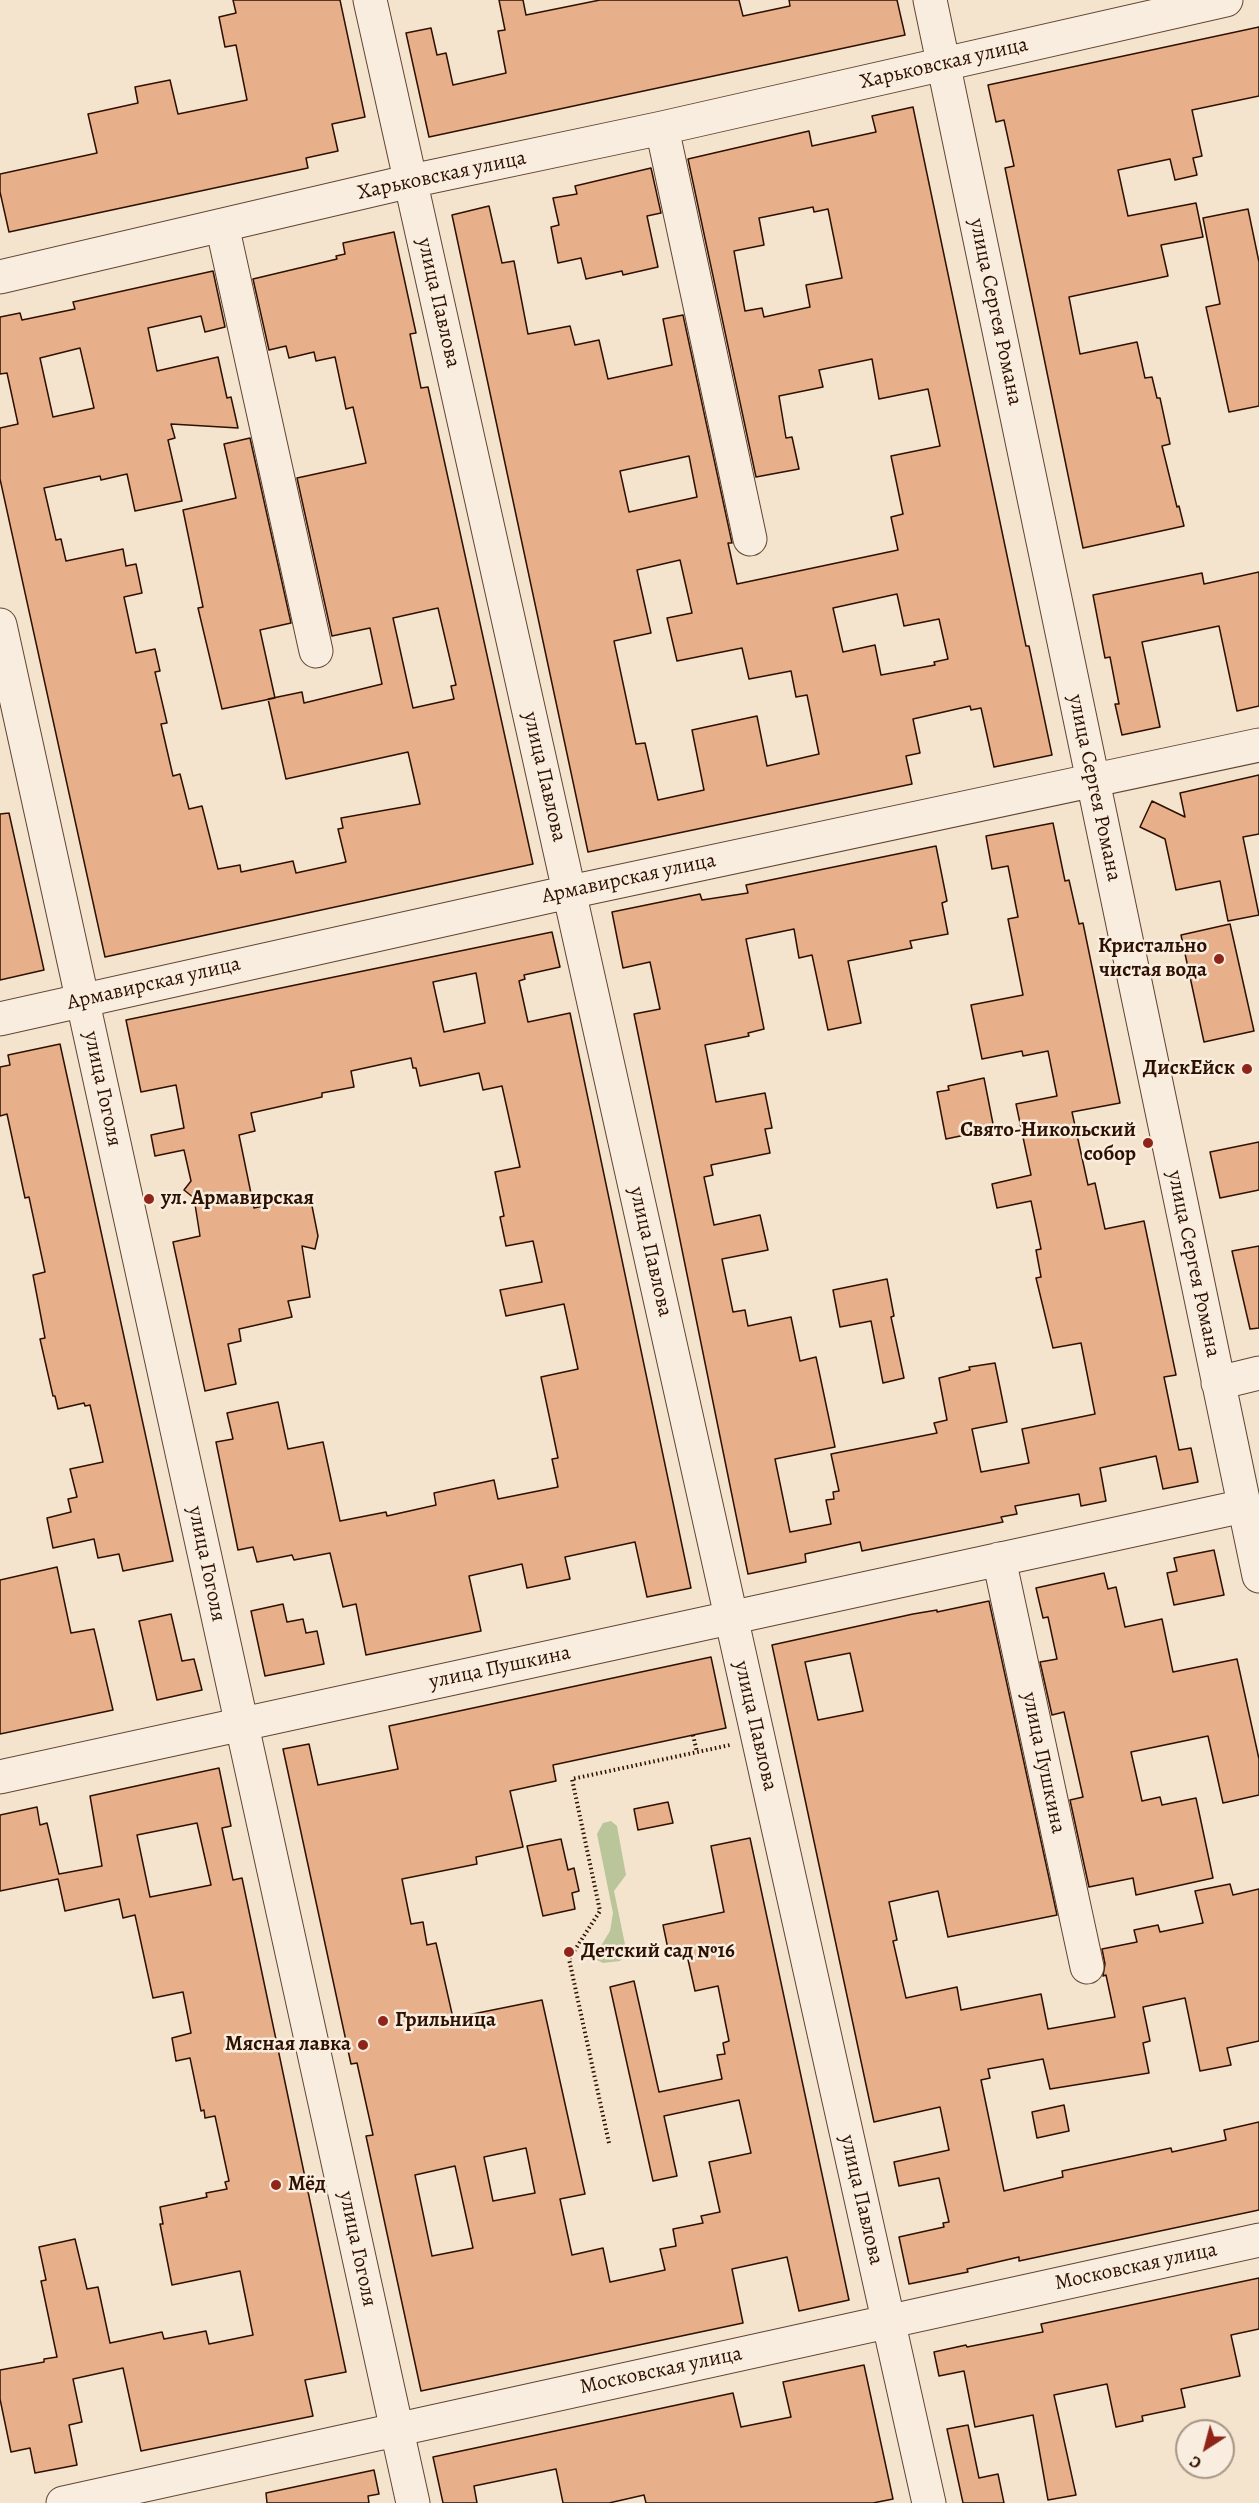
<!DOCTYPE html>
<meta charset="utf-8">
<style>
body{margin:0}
#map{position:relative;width:1259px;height:2503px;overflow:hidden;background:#f5e4cd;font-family:Alegreya,serif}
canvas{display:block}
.north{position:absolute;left:1175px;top:2419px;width:60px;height:60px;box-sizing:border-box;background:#f8edde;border:2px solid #a79585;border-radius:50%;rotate:216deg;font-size:16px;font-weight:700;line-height:24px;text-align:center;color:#2e1000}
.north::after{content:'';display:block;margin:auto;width:21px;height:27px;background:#8f2418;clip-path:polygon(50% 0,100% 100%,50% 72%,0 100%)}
</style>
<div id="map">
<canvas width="1259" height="2503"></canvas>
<div class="north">С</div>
</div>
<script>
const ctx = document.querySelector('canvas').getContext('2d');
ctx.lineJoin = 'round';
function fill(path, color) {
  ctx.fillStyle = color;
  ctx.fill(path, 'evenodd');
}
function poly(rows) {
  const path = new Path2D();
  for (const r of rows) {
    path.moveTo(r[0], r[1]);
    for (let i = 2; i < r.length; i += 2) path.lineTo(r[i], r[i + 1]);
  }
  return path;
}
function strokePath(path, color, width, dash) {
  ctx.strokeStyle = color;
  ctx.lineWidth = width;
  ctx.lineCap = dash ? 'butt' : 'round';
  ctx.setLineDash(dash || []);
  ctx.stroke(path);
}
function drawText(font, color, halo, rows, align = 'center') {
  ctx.font = font + ' Alegreya,serif';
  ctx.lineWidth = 5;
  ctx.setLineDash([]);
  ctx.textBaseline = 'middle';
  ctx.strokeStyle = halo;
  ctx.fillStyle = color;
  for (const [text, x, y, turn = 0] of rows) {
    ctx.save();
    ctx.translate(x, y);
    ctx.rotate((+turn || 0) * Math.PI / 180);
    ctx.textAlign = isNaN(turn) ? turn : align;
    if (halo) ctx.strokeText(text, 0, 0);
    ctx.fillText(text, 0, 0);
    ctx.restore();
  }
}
fill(poly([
 [611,1821,617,1826,626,1875,614,1891,627,1954,620,1961,603,1963,597,1960,596,1954,610,1931,613,1913,597,1834,603,1823]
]), '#bac59a');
const building = poly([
 [233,0,340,0,365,117,332,124,338,151,306,158,308,168,9,232,0,192,0,174,97,153,88,114,138,103,135,87,170,80,178,114,247,100,236,45,225,47,219,17,236,13,233,0],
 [499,0,523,0,526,15,600,0,739,0,743,16,790,6,789,0,897,0,905,35,429,137,406,33,431,28,437,55,446,53,453,85,506,73,498,31,505,30,499,0],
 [1259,27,1259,96,1192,110,1202,156,1193,158,1197,175,1175,180,1170,159,1118,170,1128,216,1196,203,1203,237,1161,245,1168,276,1069,297,1080,354,1137,342,1145,378,1152,377,1157,398,1160,398,1170,444,1162,446,1177,507,1179,506,1184,526,1083,548,1005,168,1014,166,1004,120,996,122,988,85,1259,27],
 [913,107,1026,646,1029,646,1052,755,994,767,981,708,971,710,970,706,913,719,920,753,906,756,912,784,588,852,452,215,489,206,502,263,514,261,528,334,570,326,575,345,599,340,608,379,672,365,663,319,683,315,732,543,728,543,737,584,898,550,891,517,903,514,891,456,940,446,928,389,879,399,872,359,819,370,823,387,779,396,786,438,792,437,799,469,756,477,688,159,809,131,812,146,876,132,872,116,913,107],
 [813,207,814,212,828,209,842,278,806,285,810,307,764,317,762,308,745,311,734,251,764,245,759,218,813,207],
 [689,456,697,497,629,512,620,471,689,456],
 [680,560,692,613,667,618,677,661,742,648,749,679,791,671,796,697,807,695,819,754,767,766,757,716,692,730,704,790,658,800,645,743,636,744,614,641,651,633,637,570,680,560],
 [897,594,904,626,939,619,948,659,934,662,935,665,881,675,875,645,843,652,833,608,897,594],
 [651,168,661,213,647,216,658,267,623,275,622,271,586,279,581,258,558,263,551,227,559,225,553,198,577,194,575,186,651,168],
 [1248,209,1259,262,1259,406,1229,412,1206,307,1220,304,1203,218,1248,209],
 [394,232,416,333,410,334,421,388,428,387,533,864,105,957,0,479,0,428,18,424,7,373,0,374,0,317,20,313,22,320,75,309,73,302,213,271,225,327,205,332,201,316,148,328,157,371,218,357,227,398,231,397,238,428,171,424,175,438,168,440,182,501,135,511,127,474,101,480,100,476,44,488,56,540,61,539,66,561,123,549,126,566,136,564,142,593,124,597,136,653,155,649,160,671,155,672,167,723,161,724,173,776,180,774,189,809,202,806,218,869,240,865,241,872,293,861,296,873,346,862,338,829,343,828,341,818,420,804,408,752,286,779,268,699,302,692,304,703,382,684,370,628,332,636,297,478,366,463,353,407,346,409,335,357,316,361,314,352,289,358,286,346,269,350,253,279,337,259,336,256,345,254,343,243,394,232],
 [80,348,94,408,53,417,40,358,80,348],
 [438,608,456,685,451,686,454,699,413,708,393,618,438,608],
 [250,438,291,623,260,630,275,698,222,709,198,608,203,607,183,510,236,498,224,444,250,438],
 [1259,572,1259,706,1237,711,1219,626,1142,642,1160,727,1122,735,1115,704,1119,704,1110,657,1105,658,1093,595,1202,573,1204,584,1259,572],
 [1259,775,1259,834,1243,837,1259,915,1228,921,1220,881,1176,890,1165,839,1140,827,1152,801,1185,817,1180,793,1259,775],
 [9,813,44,970,0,980,0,814,9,813],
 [1053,823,1065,881,1069,880,1079,924,1083,923,1120,1103,1072,1112,1088,1185,1095,1183,1105,1229,1144,1221,1176,1375,1164,1377,1179,1450,1191,1448,1198,1482,1163,1489,1156,1456,1100,1468,1106,1501,1081,1506,1079,1494,1015,1506,1017,1514,1001,1517,1003,1522,862,1551,860,1542,805,1554,806,1562,748,1574,634,1014,660,1009,650,962,623,968,612,912,700,894,702,900,748,893,746,885,936,846,947,901,942,903,948,934,910,941,912,948,848,961,861,1023,828,1030,812,955,799,958,794,929,746,939,764,1029,748,1033,749,1036,705,1045,716,1102,765,1093,772,1128,765,1129,770,1153,711,1165,713,1175,704,1177,714,1225,760,1215,768,1250,722,1259,733,1312,745,1310,748,1326,791,1317,800,1361,816,1357,835,1447,775,1459,790,1532,831,1524,826,1500,834,1499,833,1492,839,1491,831,1454,937,1433,934,1423,947,1420,939,1378,970,1370,969,1367,995,1363,1007,1422,972,1429,981,1472,1029,1463,1022,1429,1095,1414,1081,1343,1053,1348,1036,1278,1041,1277,1036,1250,1041,1249,1031,1201,997,1208,992,1184,1031,1175,1016,1104,1057,1096,1048,1051,1023,1056,1022,1051,982,1059,971,1005,1023,995,1008,919,1018,917,1008,866,992,869,986,836,1053,823],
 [1230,924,1254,1031,1204,1042,1181,935,1230,924],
 [552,932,560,967,524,975,525,979,519,981,528,1022,570,1013,691,1588,647,1597,635,1542,565,1557,570,1579,527,1588,522,1564,469,1576,481,1631,366,1655,356,1604,343,1607,330,1553,294,1560,292,1555,257,1562,253,1547,238,1550,216,1442,233,1439,227,1413,278,1402,288,1449,323,1442,340,1521,386,1512,387,1516,436,1505,434,1493,494,1480,498,1499,558,1487,552,1459,558,1458,541,1377,578,1369,564,1304,506,1316,500,1290,542,1282,533,1241,506,1246,500,1217,504,1216,495,1172,520,1167,502,1086,483,1090,479,1073,420,1086,416,1068,413,1068,411,1058,351,1071,354,1087,322,1093,322,1097,251,1113,255,1131,239,1135,254,1208,310,1196,318,1236,315,1249,302,1246,310,1297,288,1301,292,1317,239,1329,241,1341,228,1344,236,1384,205,1391,173,1242,200,1236,194,1198,184,1190,191,1181,184,1150,155,1156,151,1135,184,1128,176,1085,141,1092,126,1020,552,932],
 [476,973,485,1023,444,1032,433,982,476,973],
 [60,1044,173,1561,123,1571,119,1554,98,1558,94,1539,53,1548,47,1518,71,1512,68,1499,77,1497,70,1469,103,1462,90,1405,85,1406,84,1403,58,1409,55,1396,53,1396,40,1339,45,1338,33,1275,45,1272,29,1197,25,1198,7,1114,0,1116,0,1067,10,1065,8,1055,60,1044],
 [984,1078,994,1129,946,1139,937,1092,949,1090,948,1086,984,1078],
 [1259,1142,1259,1190,1220,1198,1210,1152,1259,1142],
 [1259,1246,1259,1328,1250,1329,1232,1251,1259,1246],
 [887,1279,894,1316,891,1317,904,1378,883,1383,871,1321,840,1327,833,1290,887,1279],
 [1214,1550,1224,1595,1174,1605,1167,1573,1177,1571,1174,1558,1214,1550],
 [57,1567,71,1633,94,1629,113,1710,0,1734,0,1580,57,1567],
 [1104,1573,1108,1589,1116,1587,1125,1627,1162,1619,1173,1672,1237,1659,1259,1759,1259,1795,1223,1803,1208,1736,1131,1752,1142,1801,1160,1797,1162,1805,1196,1798,1213,1878,1136,1895,1133,1878,1089,1887,1070,1800,1083,1797,1064,1712,1052,1715,1040,1662,1057,1659,1048,1617,1043,1618,1036,1588,1104,1573],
 [989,1601,1057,1915,948,1937,938,1891,889,1902,897,1940,893,1941,906,1998,957,1987,961,2010,1041,1994,1048,2029,1115,2017,1106,1975,1103,1976,1105,1964,1102,1949,1137,1942,1134,1930,1158,1925,1160,1932,1203,1923,1195,1891,1230,1884,1233,1895,1259,1889,1259,2041,1227,2048,1231,2065,1200,2071,1185,1998,1143,2007,1150,2041,1143,2043,1149,2073,1050,2089,1043,2059,988,2069,990,2078,981,2080,1004,2191,1063,2177,1062,2171,1171,2148,1172,2152,1226,2140,1224,2130,1259,2122,1259,2210,1019,2261,1019,2257,967,2269,968,2272,909,2284,899,2237,944,2227,943,2223,949,2222,939,2178,899,2186,894,2162,949,2150,940,2107,874,2122,772,1645,913,1614,937,1610,937,1612,989,1601],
 [850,1653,863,1711,818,1720,805,1662,850,1653],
 [283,1604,287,1622,303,1619,306,1633,317,1631,324,1664,265,1676,251,1611,283,1604],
 [171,1614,182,1661,194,1659,202,1690,157,1700,139,1621,171,1614],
 [711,1657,726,1728,553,1765,556,1781,510,1791,523,1847,476,1857,477,1864,402,1879,411,1924,423,1922,427,1945,436,1943,453,2018,542,2000,585,2194,560,2199,572,2255,603,2248,610,2282,665,2270,660,2249,676,2246,673,2229,703,2223,701,2216,720,2212,709,2162,751,2153,739,2100,664,2116,677,2176,653,2181,610,1987,634,1981,659,2092,722,2079,717,2055,725,2054,723,2043,729,2041,718,1986,695,1991,685,1946,668,1949,663,1925,724,1912,711,1846,750,1838,849,2300,799,2311,787,2257,732,2269,743,2323,421,2391,366,2136,373,2135,357,2063,351,2064,283,1749,309,1744,318,1785,398,1769,389,1726,711,1657],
 [526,2148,535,2193,493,2201,484,2157,526,2148],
 [455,2166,473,2248,432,2256,415,2175,455,2166],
 [219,1768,231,1826,222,1828,233,1880,242,1878,346,2372,305,2380,313,2416,141,2451,123,2368,73,2379,82,2422,69,2425,77,2465,35,2473,30,2448,11,2452,0,2399,0,2370,44,2362,44,2359,57,2357,41,2281,46,2280,39,2247,75,2239,87,2289,98,2287,110,2343,162,2332,164,2339,206,2331,209,2344,253,2335,240,2271,172,2285,160,2224,163,2224,160,2207,207,2197,206,2193,227,2189,225,2182,229,2181,215,2116,205,2118,204,2110,201,2111,190,2058,176,2061,172,2038,191,2033,183,1992,153,1998,135,1915,123,1918,119,1899,65,1911,58,1879,0,1891,0,1815,37,1807,40,1825,47,1823,59,1874,102,1866,90,1796,219,1768],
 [197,1823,211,1885,150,1897,137,1835,197,1823],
 [668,1802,673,1823,638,1830,634,1809,668,1802],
 [561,1839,568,1870,574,1868,579,1891,572,1893,575,1909,543,1916,527,1846,561,1839],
 [1064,2105,1069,2131,1037,2138,1032,2112,1064,2105],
 [1259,2278,1259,2329,1231,2335,1240,2376,1181,2389,1185,2407,1142,2416,1143,2421,1116,2427,1107,2384,1054,2395,1076,2495,1048,2500,1033,2415,975,2427,964,2371,939,2376,934,2352,966,2345,967,2347,1043,2332,1041,2324,1259,2278],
 [864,2365,893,2499,873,2503,646,2503,644,2495,609,2503,563,2503,556,2469,474,2486,477,2503,443,2503,433,2457,733,2393,741,2427,791,2417,783,2382,864,2365],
 [968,2425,979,2478,998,2474,1004,2503,963,2503,947,2429,968,2425],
 [374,2470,379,2494,368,2496,369,2503,267,2503,266,2493,374,2470]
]);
fill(building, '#e7af8a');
strokePath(building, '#2e1000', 1.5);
const minor = poly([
 [370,0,929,2503],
 [930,0,1259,1576],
 [662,128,750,539],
 [222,225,316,651],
 [0,277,411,181,662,128,1226,0],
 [0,625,413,2503],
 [0,1019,551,896,1259,745],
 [1218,1383,1259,1373],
 [999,1559,1087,1967],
 [0,1777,1244,1506],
 [63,2503,1259,2240]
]);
strokePath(minor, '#604533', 35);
strokePath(poly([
 [693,1735,697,1752],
 [609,2143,569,1959,600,1911,572,1779,730,1745]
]), '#2e1000', 4, [1.5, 3]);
strokePath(minor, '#f8edde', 33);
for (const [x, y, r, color] of [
 [1219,959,6,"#8f2418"],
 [1247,1069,6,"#8f2418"],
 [1148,1143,6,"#8f2418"],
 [149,1199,6,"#8f2418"],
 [569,1952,6,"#8f2418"],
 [383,2021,6,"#8f2418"],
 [363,2045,6,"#8f2418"],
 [276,2185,6,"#8f2418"]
]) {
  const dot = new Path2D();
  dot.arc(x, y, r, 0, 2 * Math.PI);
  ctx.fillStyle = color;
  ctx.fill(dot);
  strokePath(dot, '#f8edde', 2);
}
drawText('21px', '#2e1000', '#f8edde', [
 ["Харьковская улица",944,64,-13],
 ["Харьковская улица",442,176,-12],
 ["улица Павлова",438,303,77],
 ["улица Сергея Романа",995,312,78],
 ["улица Павлова",544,777,77],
 ["улица Сергея Романа",1094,788,78],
 ["Армавирская улица",629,879,-12],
 ["Армавирская улица",154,984,-13],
 ["улица Гоголя",102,1089,78],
 ["улица Павлова",650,1252,77],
 ["улица Сергея Романа",1193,1264,78],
 ["улица Гоголя",206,1564,78],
 ["улица Пушкина",500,1668,-12],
 ["улица Павлова",755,1726,77],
 ["улица Пушкина",1043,1763,78],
 ["улица Павлова",861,2200,77],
 ["улица Гоголя",357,2249,78],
 ["Московская улица",1136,2267,-12],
 ["Московская улица",661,2371,-12]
]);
drawText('bold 21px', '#2e1000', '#f8edde', [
 ["Кристально",1207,947],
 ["чистая вода",1207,971],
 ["ДискЕйск",1235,1069],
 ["Свято-Никольский",1136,1131],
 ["собор",1136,1155],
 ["ул. Армавирская",161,1199,"left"],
 ["Детский сад №16",581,1952,"left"],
 ["Грильница",395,2021,"left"],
 ["Мясная лавка",351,2045],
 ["Мёд",288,2185,"left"]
], 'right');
</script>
